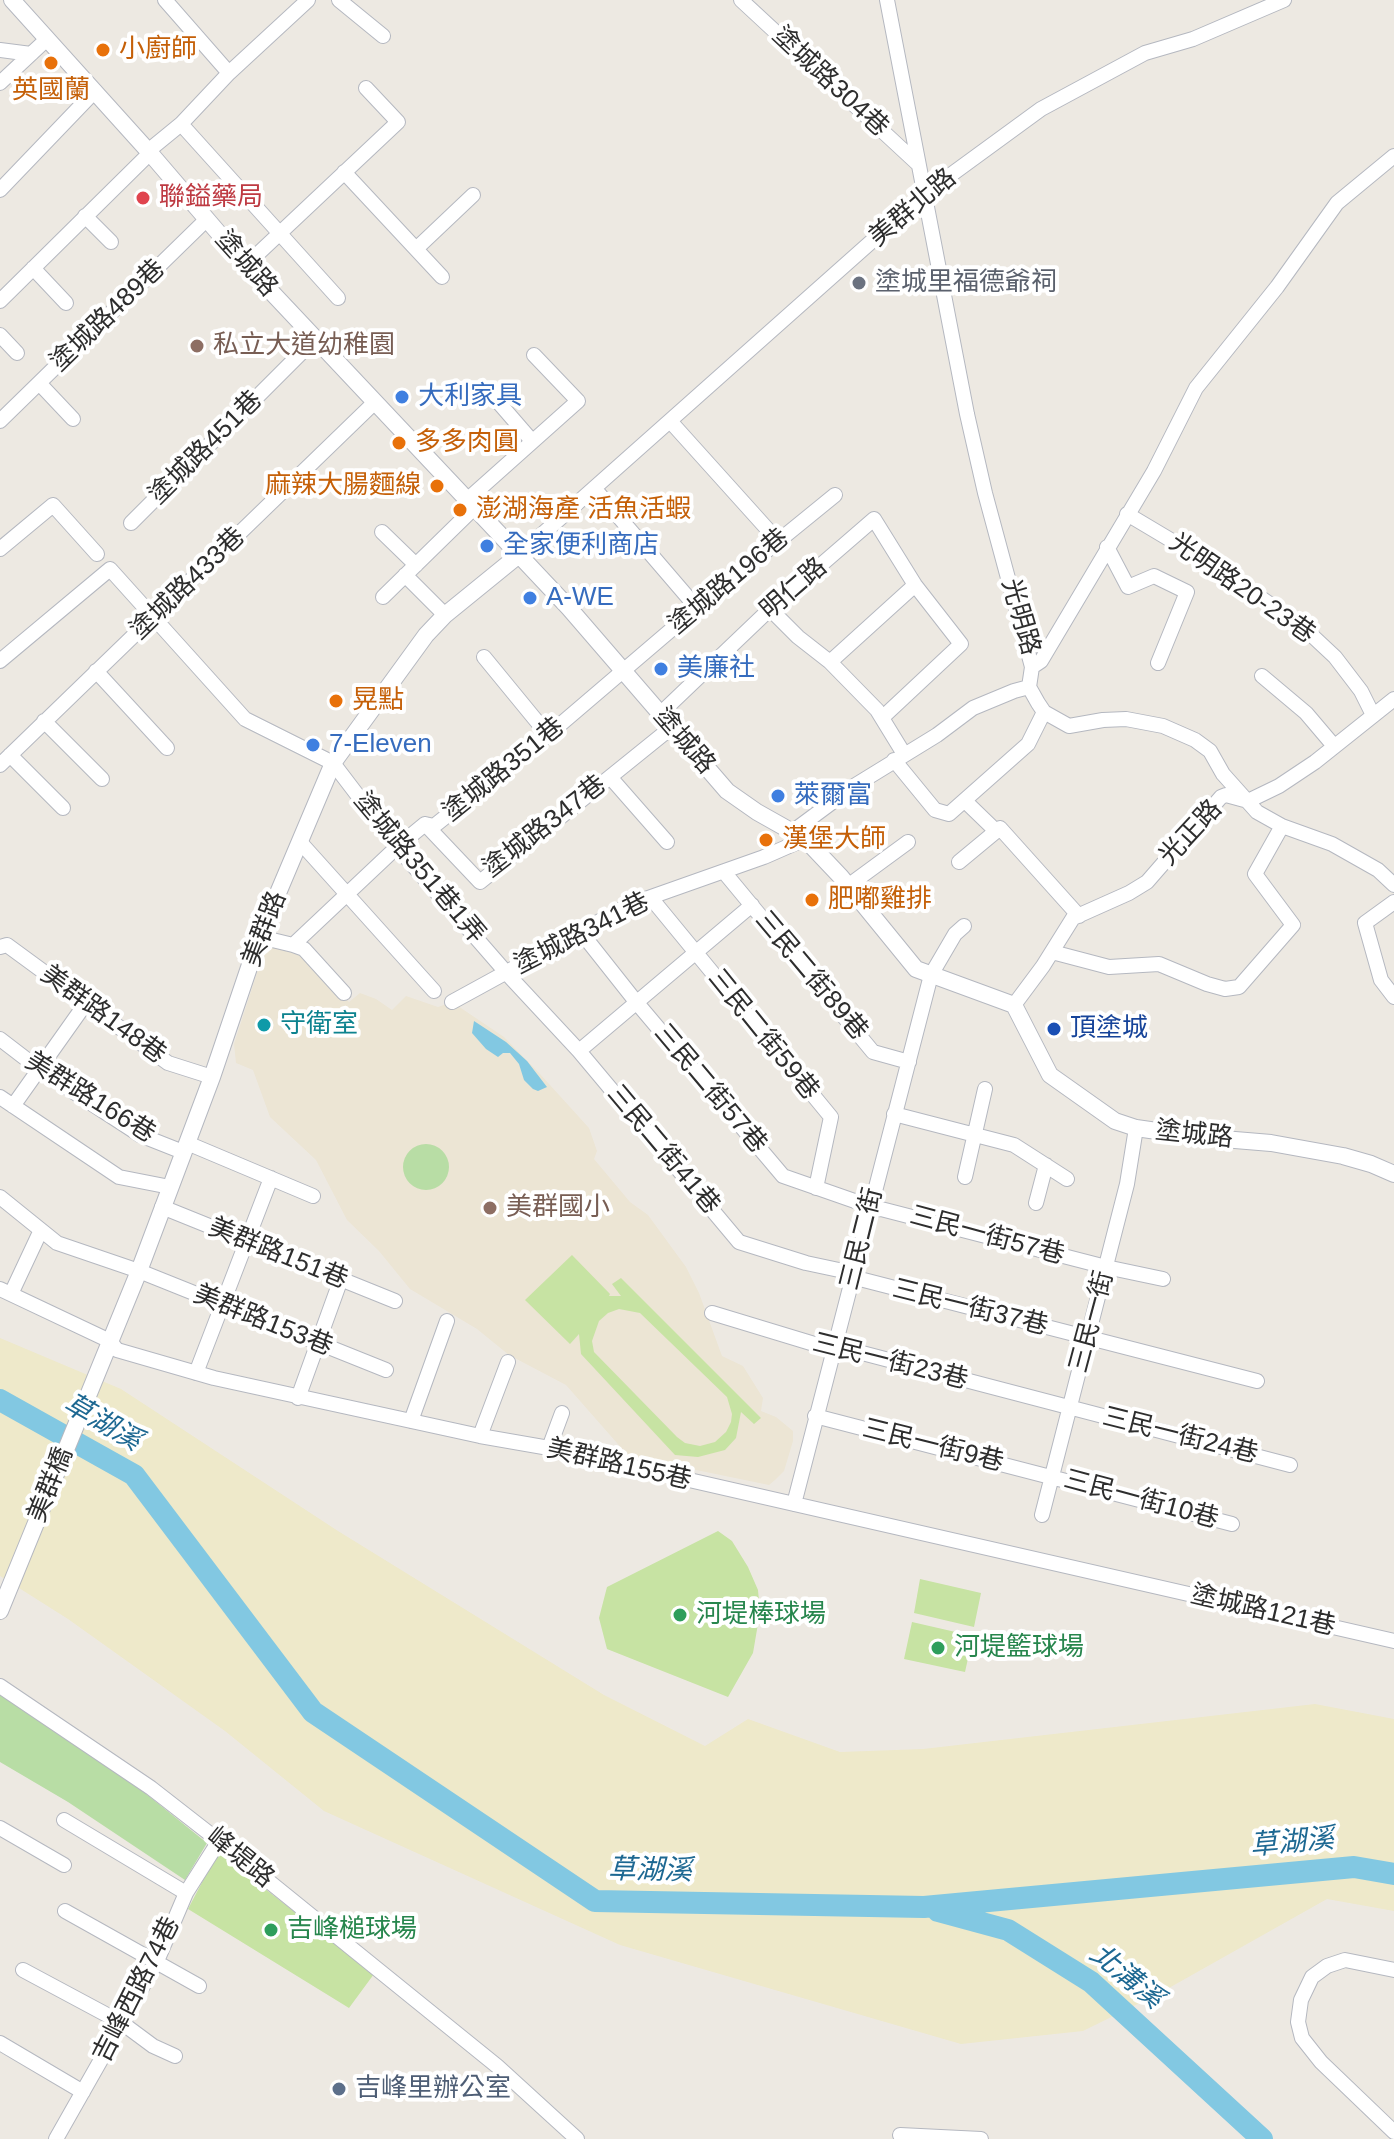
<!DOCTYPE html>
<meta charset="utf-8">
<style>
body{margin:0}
canvas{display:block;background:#ede9e2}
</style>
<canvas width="1394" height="2139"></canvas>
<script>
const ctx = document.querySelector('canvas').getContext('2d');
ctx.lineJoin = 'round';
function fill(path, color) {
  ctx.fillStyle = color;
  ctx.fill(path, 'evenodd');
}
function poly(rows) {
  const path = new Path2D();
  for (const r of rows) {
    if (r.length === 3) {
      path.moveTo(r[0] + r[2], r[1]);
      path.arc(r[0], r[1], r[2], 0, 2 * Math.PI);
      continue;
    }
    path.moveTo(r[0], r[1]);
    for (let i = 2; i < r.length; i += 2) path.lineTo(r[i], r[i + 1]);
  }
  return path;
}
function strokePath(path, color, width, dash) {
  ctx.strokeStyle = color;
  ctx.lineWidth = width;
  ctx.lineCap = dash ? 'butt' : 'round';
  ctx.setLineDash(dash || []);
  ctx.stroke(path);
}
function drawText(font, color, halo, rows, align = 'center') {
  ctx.font = font + ' Arial,"Noto Sans TC",sans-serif';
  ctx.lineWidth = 8;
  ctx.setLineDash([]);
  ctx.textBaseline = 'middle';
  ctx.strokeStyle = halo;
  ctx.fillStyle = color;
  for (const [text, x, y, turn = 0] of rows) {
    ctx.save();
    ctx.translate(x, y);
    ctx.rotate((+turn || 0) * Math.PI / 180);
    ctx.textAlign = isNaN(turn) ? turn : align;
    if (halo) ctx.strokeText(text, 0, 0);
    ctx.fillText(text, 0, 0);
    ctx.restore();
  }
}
fill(poly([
 [267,942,300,952,349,1002,360,993,376,999,392,1010,406,996,438,1007,452,1002,504,1037,540,1074,589,1128,597,1151,594,1159,630,1202,648,1215,686,1267,699,1293,722,1356,743,1366,763,1398,761,1411,776,1417,793,1431,793,1441,784,1471,775,1480,769,1485,633,1457,624,1451,566,1385,509,1355,477,1329,410,1289,379,1251,347,1220,316,1160,270,1117,253,1070,236,1063,234,1044]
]), '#ece5d4');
fill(poly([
 [426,1167,23],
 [0,1692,145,1793,207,1843,185,1880,68,1802,0,1762]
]), '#b8dda5');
fill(poly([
 [0,1338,121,1389,338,1531,604,1695,705,1746,748,1719,840,1752,923,1749,1315,1704,1394,1719,1394,1911,1327,1899,1160,1993,1083,2031,961,2044,620,1945,324,1811,225,1731,68,1619,0,1576]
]), '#eee9ca');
fill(poly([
 [572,1255,610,1294,609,1296,621,1296,612,1284,621,1278,761,1418,754,1424,741,1412,736,1438,725,1450,698,1457,675,1455,581,1354,579,1334,570,1344,525,1300],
 [619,1309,640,1313,727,1397,732,1414,731,1422,726,1432,715,1442,700,1446,685,1443,677,1437,594,1352,592,1341,599,1321,608,1313],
 [718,1531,732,1541,748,1567,758,1590,760,1612,753,1653,728,1697,607,1649,599,1618,607,1587],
 [920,1579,981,1593,974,1627,914,1613],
 [912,1622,973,1636,965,1672,904,1659],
 [218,1852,374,1974,349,2008,188,1909]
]), '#c7e3a3');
fill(poly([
 [474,1021,506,1042,527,1061,547,1087,538,1091,533,1089,524,1080,519,1064,510,1053,503,1053,498,1057,486,1049,472,1033]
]), '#82c8e2');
strokePath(poly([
 [0,1400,134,1475,313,1712,595,1901,924,1907,1354,1867,1394,1874],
 [938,1911,1008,1930,1091,1982,1262,2139]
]), '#82c8e2', 22);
const minor = poly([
 [165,0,229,73],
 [339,0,383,36],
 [741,0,918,164],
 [887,0,967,414,985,493,1032,667,1029,687,1038,703,1044,712,1069,726,1103,720,1126,719,1163,726,1195,740,1210,751,1223,774,1257,812,1282,826,1332,844,1378,870,1394,885],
 [0,50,31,54],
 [0,83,47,39],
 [181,124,338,298],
 [148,151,181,124,229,73,308,0],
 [344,172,442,277],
 [0,190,95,91],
 [85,216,111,242],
 [416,249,473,195],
 [246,265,398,122,366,88],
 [33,268,66,303],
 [0,301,150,153],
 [0,335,17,353],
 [39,383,73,419],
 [493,396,532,441],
 [0,421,206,220],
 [670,421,778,541],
 [594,488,697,608],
 [467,500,578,401,534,355],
 [1127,514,1221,570,1304,628,1335,657,1361,691,1373,715],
 [131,523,315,339],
 [382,532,416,565],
 [1107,547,1128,587,1154,576,1187,592,1158,663],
 [0,549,53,505,97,554],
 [520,554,926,193,1041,109,1145,53,1193,39,1284,0],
 [405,575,445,615],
 [383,597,474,508],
 [770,609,798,637,830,662,877,710,904,754],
 [484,657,548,735],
 [0,661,110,569,245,719,333,763,397,847,511,978,579,1051,739,1242,806,1263,853,1273],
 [830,662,915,585],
 [1032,667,1041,661,1154,471,1196,388,1277,287,1337,203,1394,156],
 [96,671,167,748],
 [1262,676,1306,713,1334,746],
 [660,714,770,609,874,519,915,585,961,644,883,717],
 [44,721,102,779],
 [10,755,63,808],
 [894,760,935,810,949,814,1028,744,1044,712],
 [0,765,375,402],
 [610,777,667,842],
 [965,801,996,831],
 [425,824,480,882,672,727],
 [792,832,854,786,937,735,973,708,1014,691,1029,687],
 [300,842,434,991],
 [959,862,1000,828,1079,916],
 [724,872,873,1052,909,1062],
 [848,886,908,842],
 [651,898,831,1117,816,1188],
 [1394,902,1365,923,1381,980,1394,997],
 [580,931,637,1003,783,1176,869,1206],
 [260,937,293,945,397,847,425,824,434,826,548,735,706,600,835,495],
 [293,945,304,949,344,993],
 [0,947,7,945,168,1063,212,1077],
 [1052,952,1109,967,1159,964,1207,984,1225,989,1239,987,1293,925,1255,874,1282,826],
 [452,1002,631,904,764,857,805,839],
 [1014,1005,1043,966,1073,918,1129,893,1147,882,1221,797,1226,795,1248,801,1279,786,1315,762,1394,699],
 [0,1039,43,1072,140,1135,183,1152],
 [579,1051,752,905],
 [0,1097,119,1177,170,1187],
 [13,1106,86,1003],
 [894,1114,1014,1145,1067,1179],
 [187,1143,313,1196],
 [965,1177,985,1089],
 [0,1197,57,1243,139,1271,386,1370],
 [1036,1203,1046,1165],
 [162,1207,395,1301],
 [868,1210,881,1209,1106,1267,1163,1279],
 [852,1277,1257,1381],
 [0,1289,110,1341,117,1350,214,1378,480,1436,549,1448,1394,1641],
 [11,1294,41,1230],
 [712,1313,834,1350,843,1348,1290,1465],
 [196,1373,271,1178],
 [298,1398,341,1279],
 [815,1416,1232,1524],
 [411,1421,447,1321],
 [480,1436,508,1362],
 [549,1448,562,1413],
 [794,1504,931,975,955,934,964,926],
 [1042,1515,1127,1184,1136,1128],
 [0,1686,151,1788,219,1841,497,2066,577,2139],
 [64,1820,186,1893],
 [0,1828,64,1865],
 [65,1911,199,1986],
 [23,1970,122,2023,153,2046,175,2056],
 [1394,1970,1345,1960,1327,1966,1312,1977,1301,2000,1298,2022,1302,2038,1321,2062,1394,2132],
 [0,2043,83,2092],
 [900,2135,981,2139],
 [56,2139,157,1961,186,1893,219,1841]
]);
const tertiary = poly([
 [12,0,150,153,246,265,569,608,727,791,757,812,805,839,841,877,916,969,1014,1005,1050,1075,1115,1121,1136,1128,1199,1137,1271,1143,1343,1156,1371,1164,1394,1174],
 [0,1611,139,1271,212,1077,259,938,333,763,426,635,445,615,520,554]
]);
strokePath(minor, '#b5b8c0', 16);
strokePath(tertiary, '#b5b8c0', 18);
strokePath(minor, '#fff', 14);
strokePath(tertiary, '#fff', 16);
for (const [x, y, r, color] of [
 [103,50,8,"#e8710a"],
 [51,63,8,"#e8710a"],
 [143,198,8,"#e0444e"],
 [859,283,8,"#6b7280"],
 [197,346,8,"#8d6e63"],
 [402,397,8,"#3f7fe0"],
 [399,443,8,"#e8710a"],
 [437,486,8,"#e8710a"],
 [460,510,8,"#e8710a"],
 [487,546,8,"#3f7fe0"],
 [530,598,8,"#3f7fe0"],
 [661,669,8,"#3f7fe0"],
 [336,701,8,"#e8710a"],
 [313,745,8,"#3f7fe0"],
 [778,796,8,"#3f7fe0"],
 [766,840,8,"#e8710a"],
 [812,900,8,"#e8710a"],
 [264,1025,8,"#0f9aa8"],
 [1054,1029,8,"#1a4fb4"],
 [490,1208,8,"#8d6e63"],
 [680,1615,8,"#2e9e5b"],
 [938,1648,8,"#2e9e5b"],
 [271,1930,8,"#2e9e5b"],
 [339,2089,8,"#5c6f8a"]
]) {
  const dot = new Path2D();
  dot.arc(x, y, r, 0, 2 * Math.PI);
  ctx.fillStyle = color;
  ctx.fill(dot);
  strokePath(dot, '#fff', 3);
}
drawText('26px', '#c56008', '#fff', [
 ["小廚師",119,50],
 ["英國蘭",51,91,"center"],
 ["多多肉圓",415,443],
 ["麻辣大腸麵線",421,486,"right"],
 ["澎湖海產 活魚活蝦",476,510],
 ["晃點",352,701],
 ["漢堡大師",782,840],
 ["肥嘟雞排",828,900]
], 'left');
drawText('26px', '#2e2e2e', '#fff', [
 ["塗城路304巷",830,82,43],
 ["美群北路",913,208,-40],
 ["塗城路",246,264,48],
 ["塗城路489巷",108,316,-44],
 ["塗城路451巷",206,448,-45],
 ["塗城路196巷",729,582,-40],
 ["塗城路433巷",188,584,-44],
 ["明仁路",794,589,-41],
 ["光明路20-23巷",1242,589,35],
 ["光明路",1020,617,74],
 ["塗城路",684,741,49],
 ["塗城路351巷",504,770,-39],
 ["塗城路347巷",545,827,-38],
 ["光正路",1191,833,-47],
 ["塗城路351巷1弄",419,868,50],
 ["美群路",265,929,-69],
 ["塗城路341巷",582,934,-27],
 ["三民二街89巷",811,976,50],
 ["美群路148巷",103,1015,36],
 ["三民二街59巷",763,1035,51],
 ["三民二街57巷",710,1089,50],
 ["美群路166巷",90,1098,32],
 ["塗城路",1194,1135,6],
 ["三民二街41巷",663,1150,50],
 ["三民一街57巷",987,1236,15],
 ["三民二街",862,1239,-76],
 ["美群路151巷",278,1254,22],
 ["三民一街37巷",970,1308,14],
 ["美群路153巷",263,1321,22],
 ["三民一街",1092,1322,-75],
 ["三民一街23巷",890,1362,14],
 ["三民一街24巷",1180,1436,14],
 ["三民一街9巷",933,1446,14],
 ["美群路155巷",619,1465,13],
 ["美群橋",51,1485,-68],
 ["三民一街10巷",1141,1500,15],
 ["塗城路121巷",1263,1611,13],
 ["峰堤路",240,1858,39],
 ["吉峰西路74巷",137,1990,-63]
]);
drawText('26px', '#be3a42', '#fff', [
 ["聯鎰藥局",159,198]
], 'left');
drawText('26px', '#5b616d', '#fff', [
 ["塗城里福德爺祠",875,283]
], 'left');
drawText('26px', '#785e54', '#fff', [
 ["私立大道幼稚園",213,346],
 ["美群國小",506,1208]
], 'left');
drawText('26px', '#366cbe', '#fff', [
 ["大利家具",418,397],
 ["全家便利商店",503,546],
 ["A-WE",546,598],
 ["美廉社",677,669],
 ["7-Eleven",329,745],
 ["萊爾富",794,796]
], 'left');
drawText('26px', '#0d838f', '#fff', [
 ["守衛室",280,1025]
], 'left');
drawText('26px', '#164399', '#fff', [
 ["頂塗城",1070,1029]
], 'left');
drawText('26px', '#27864d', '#fff', [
 ["河堤棒球場",696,1615],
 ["河堤籃球場",954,1648],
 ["吉峰槌球場",287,1930]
], 'left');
drawText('26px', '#4e5e75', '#fff', [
 ["吉峰里辦公室",355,2089]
], 'left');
drawText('italic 28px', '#1d6892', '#fff', [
 ["草湖溪",102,1423,30],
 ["草湖溪",1292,1843,-5],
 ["草湖溪",650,1871,1],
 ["北溝溪",1126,1977,39]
]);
</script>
